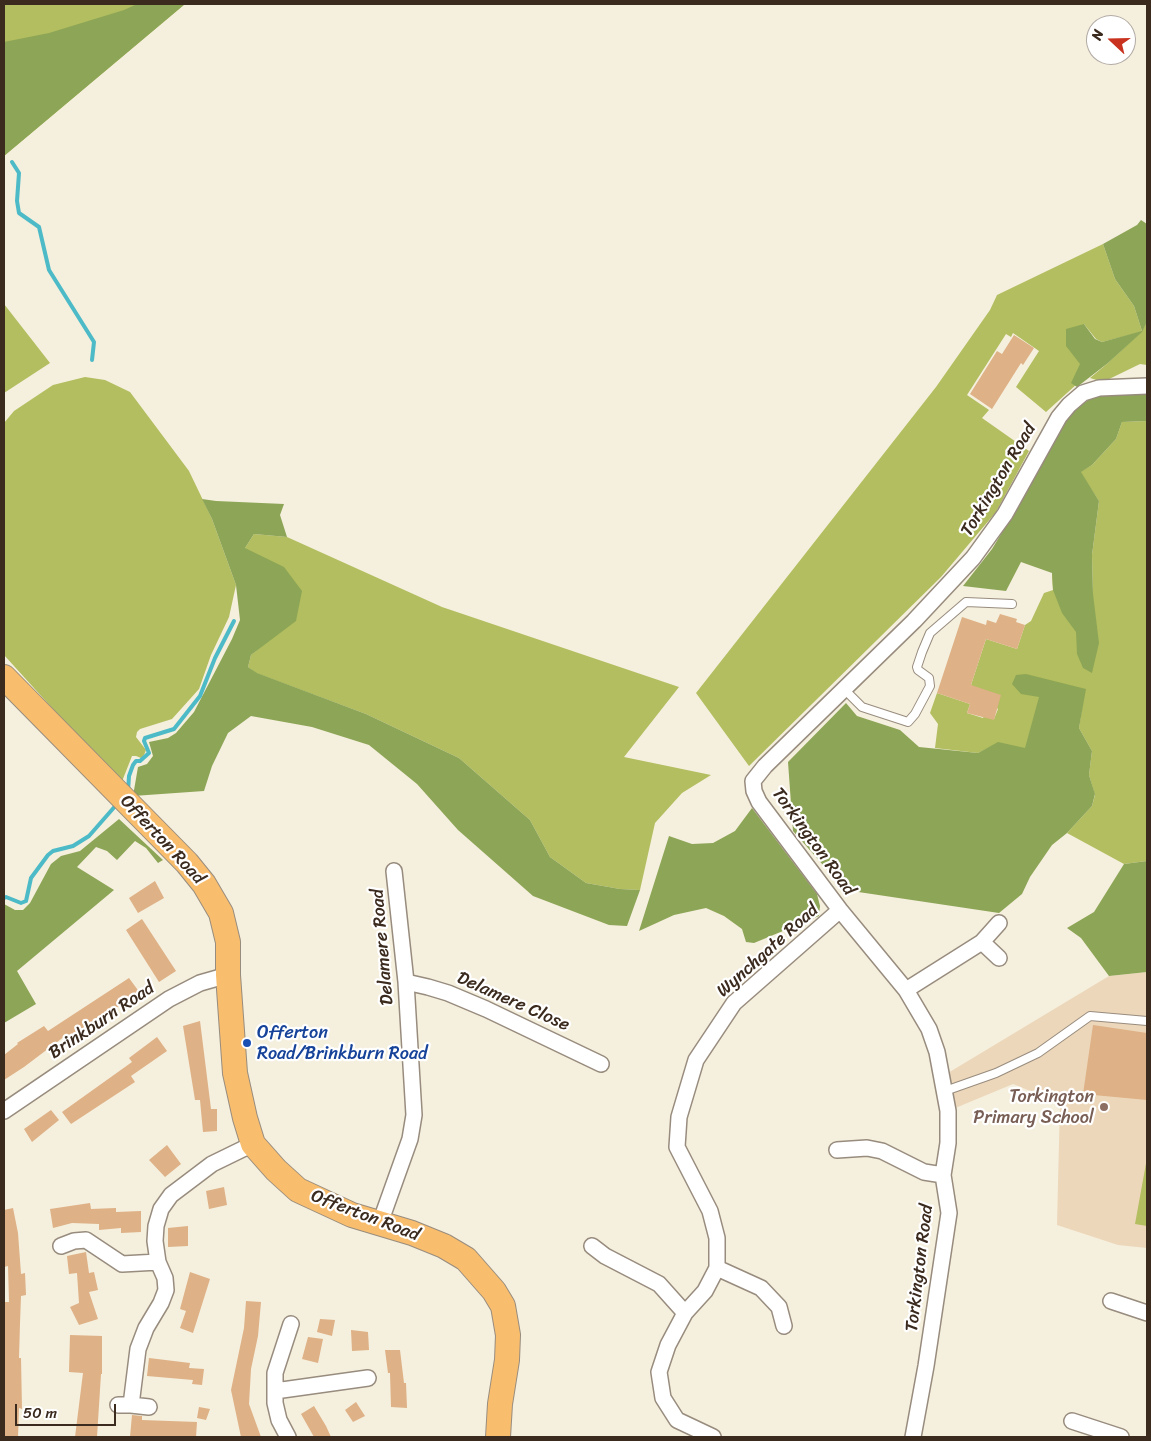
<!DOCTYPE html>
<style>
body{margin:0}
#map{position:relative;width:1151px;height:1441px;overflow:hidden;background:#f5efdd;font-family:Sriracha,sans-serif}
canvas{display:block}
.frame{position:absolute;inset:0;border:5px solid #3b2a1e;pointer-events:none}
.north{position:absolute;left:1086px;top:15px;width:50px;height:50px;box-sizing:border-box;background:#fff;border:1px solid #b1aaa5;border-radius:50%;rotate:291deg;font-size:14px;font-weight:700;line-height:20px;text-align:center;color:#3b2a1e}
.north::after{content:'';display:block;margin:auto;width:18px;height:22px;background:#c8321e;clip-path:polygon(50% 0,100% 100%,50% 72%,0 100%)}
.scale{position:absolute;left:15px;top:1404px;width:101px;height:22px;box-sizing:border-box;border:2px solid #3b2a1e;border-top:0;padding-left:6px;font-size:15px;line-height:18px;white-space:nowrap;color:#3b2a1e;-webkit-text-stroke:4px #fff;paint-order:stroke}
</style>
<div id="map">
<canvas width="1151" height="1441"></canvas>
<div class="frame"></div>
<div class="north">N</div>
<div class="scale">50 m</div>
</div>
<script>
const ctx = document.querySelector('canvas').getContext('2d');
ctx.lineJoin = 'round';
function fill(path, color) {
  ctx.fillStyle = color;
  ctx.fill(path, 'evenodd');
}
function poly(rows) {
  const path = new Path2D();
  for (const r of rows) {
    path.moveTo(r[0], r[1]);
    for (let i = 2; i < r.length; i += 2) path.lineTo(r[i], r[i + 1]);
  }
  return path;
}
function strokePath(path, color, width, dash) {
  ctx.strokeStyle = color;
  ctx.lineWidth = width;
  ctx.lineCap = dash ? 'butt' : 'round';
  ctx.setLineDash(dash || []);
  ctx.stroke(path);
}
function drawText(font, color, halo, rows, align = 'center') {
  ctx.font = font + ' Sriracha,sans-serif';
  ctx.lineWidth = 4.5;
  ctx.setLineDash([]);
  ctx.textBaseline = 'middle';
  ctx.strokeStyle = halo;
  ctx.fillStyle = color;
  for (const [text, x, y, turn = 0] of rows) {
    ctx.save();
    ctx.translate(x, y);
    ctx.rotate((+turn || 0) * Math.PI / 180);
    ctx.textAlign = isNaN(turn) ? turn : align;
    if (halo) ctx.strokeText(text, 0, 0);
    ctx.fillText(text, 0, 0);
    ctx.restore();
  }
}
fill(poly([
 [1147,972,1147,1248,1118,1245,1057,1225,1060,1103,1013,1084,948,1111,943,1076,1109,976]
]), '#ecd7ba');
fill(poly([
 [4,4,185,4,4,156],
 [1103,244,1115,279,1134,306,1142,331,1147,322,1147,365,1140,364,1103,382,1090,378,1108,363,1141,332,1102,342,1096,339,1084,324,1088,374,1046,412,1016,387,1039,351,1013,333,1011,337,1006,334,967,395,989,410,982,418,1029,451,996,512,941,577,749,766,696,693,936,387,990,310,997,295],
 [4,304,50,363,4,393],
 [85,377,105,380,130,392,189,471,212,519,236,585,229,617,211,655,199,689,172,719,140,729,137,732,136,737,146,750,144,755,141,758,136,756,132,756,121,784,4,655,4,423,14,411,53,385],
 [1147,421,1147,861,1124,864,1067,833,1092,806,1095,795,1089,775,1092,751,1079,728,1084,695,1061,756,998,743,978,753,935,748,938,724,930,713,937,693,970,704,967,713,983,718,984,716,994,719,998,709,971,685,986,639,1017,649,1025,625,1031,621,1044,593,1053,590,1052,573,1093,594,1092,555,1099,501,1080,472,1092,465,1116,439,1122,422],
 [254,534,287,537,442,607,679,687,624,757,711,775,682,793,655,823,640,890,620,889,586,883,550,857,530,820,459,758,366,714,256,673,248,667,251,655,272,638,245,548],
 [1147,1158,1147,1226,1135,1224]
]), '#b2be5f');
fill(poly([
 [137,4,185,4,4,156,4,42,49,33,124,10],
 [1141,220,1147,224,1147,322,1142,332,1108,363,1077,387,1071,383,1080,364,1066,346,1066,329,1084,324,1095,339,1102,342,1142,331,1134,306,1115,279,1103,244,1137,225],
 [1097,394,1147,394,1147,421,1122,422,1116,439,1092,465,1081,472,1099,501,1092,555,1093,594,1099,643,1092,673,1083,668,1077,654,1076,632,1062,613,1053,590,1052,573,1021,562,1006,591,963,586,992,549,1015,511,1067,415],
 [202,499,216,501,284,504,280,515,287,537,254,534,245,548,284,567,302,591,296,621,251,655,248,667,257,673,366,714,459,758,530,820,550,857,586,883,620,889,640,890,627,926,609,925,533,896,458,830,417,784,369,745,312,727,251,716,228,733,212,766,204,791,133,796,138,767,147,764,153,756,149,742,168,738,176,733,194,712,232,639,240,620,236,585,212,519],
 [1026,674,1086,689,1079,728,1092,751,1089,775,1095,794,1092,806,1067,833,1052,845,1030,877,1022,894,999,913,845,890,793,831,788,762,846,703,857,716,900,730,919,747,978,753,998,742,1025,748,1039,697,1021,694,1012,684,1016,675],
 [752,808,817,894,820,906,819,916,754,943,746,942,742,929,724,916,706,908,674,915,639,931,669,836,692,844,713,843,735,831],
 [119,819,163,860,158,863,146,848,135,841,117,860,107,851,96,847,77,867,114,890,17,971,36,1004,4,1023,4,904,15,910,23,910,30,903,51,864,61,856,80,851],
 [1147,861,1147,972,1109,976,1081,938,1067,928,1094,912,1124,864]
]), '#8da556');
strokePath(poly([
 [12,162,19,173,17,201,19,213,39,227,49,270,94,342,92,360],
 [128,791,129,776,133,765,136,761,140,761,149,753,144,741,145,738,174,729,200,696,215,658,234,621],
 [4,898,6,897,21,903,26,901,31,878,48,855,53,851,73,846,89,836,117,804]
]), '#4dbac7', 4);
fill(poly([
 [1014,335,1034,348,1023,365,1021,363,992,409,970,394,997,351,1002,354],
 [1000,614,1017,619,1016,622,1025,625,1017,649,986,639,971,685,1001,695,994,720,967,713,970,704,937,693,962,617,986,625,987,620,996,623],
 [155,881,164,898,138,913,129,898],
 [142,919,176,971,159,982,126,930],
 [129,978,140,993,66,1039,65,1036,24,1067,4,1080,4,1055,18,1044,17,1043,44,1026,48,1031],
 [200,1021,211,1109,217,1109,217,1131,203,1132,200,1100,195,1100,183,1026],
 [1093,1025,1147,1033,1147,1100,1083,1094],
 [157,1037,167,1051,131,1076,135,1082,71,1124,62,1112,132,1062,129,1058],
 [51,1110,59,1120,32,1142,24,1129],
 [167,1145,181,1164,165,1177,149,1160],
 [224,1187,227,1205,209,1209,206,1191],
 [90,1203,91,1209,116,1208,116,1212,141,1211,141,1232,121,1233,121,1228,99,1230,99,1224,72,1223,53,1228,50,1209],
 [13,1208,18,1233,21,1274,25,1273,26,1295,21,1296,20,1323,19,1358,21,1358,22,1409,19,1408,18,1437,4,1437,5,1302,9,1302,8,1266,4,1267,4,1210],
 [188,1226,188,1246,168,1247,168,1228],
 [86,1252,89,1273,94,1272,98,1290,89,1292,98,1319,79,1325,70,1307,79,1303,77,1273,69,1274,67,1256],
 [190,1272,210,1279,193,1333,180,1328,186,1311,180,1309],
 [246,1301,261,1302,258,1336,251,1369,249,1404,261,1437,241,1437,231,1390,244,1328],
 [320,1319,335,1320,332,1336,317,1332],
 [351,1330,368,1332,369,1350,352,1351],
 [70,1335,102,1336,102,1374,101,1374,97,1437,75,1437,83,1373,69,1372],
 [308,1337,323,1339,318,1363,302,1359],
 [385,1350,400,1350,404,1383,406,1383,407,1408,391,1407,390,1373,388,1373],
 [149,1358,190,1363,189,1368,204,1369,202,1385,192,1384,193,1380,147,1376],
 [356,1402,365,1416,353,1422,345,1410],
 [314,1406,326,1426,331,1437,314,1437,301,1414],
 [199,1407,210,1409,206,1420,197,1418],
 [132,1415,142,1416,142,1420,197,1422,196,1437,130,1437]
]), '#deb186');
const service = poly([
 [844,689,862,707,908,722,915,714,930,686,929,678,918,670,917,667,922,652,930,633,966,602,1012,604],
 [945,1091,996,1073,1038,1053,1090,1016,1147,1021]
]);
const minor = poly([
 [982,942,999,958],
 [406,982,428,987,448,993,486,1009,601,1064],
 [906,990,982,942,999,923],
 [4,1111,169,999,200,983,228,975],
 [837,1150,867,1148,882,1151,924,1172,943,1175],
 [380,1223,410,1139,414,1115,406,982,394,871],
 [61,1246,74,1241,86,1240,122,1264,158,1262],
 [592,1246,605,1256,659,1284,685,1313],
 [717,1268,761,1288,779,1307,784,1326],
 [1111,1301,1147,1313],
 [275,1391,368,1378],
 [118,1405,131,1405,138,1349,146,1328,161,1303,166,1290,165,1278,158,1262,155,1241,156,1226,161,1209,171,1195,212,1164,253,1144],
 [131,1405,149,1407],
 [1072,1421,1121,1437],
 [288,1437,279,1420,275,1403,275,1373,291,1324],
 [713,1437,677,1420,663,1398,659,1372,668,1345,685,1313,705,1291,717,1268,717,1238,710,1211,677,1147,679,1117,696,1060,734,1003,840,910],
 [913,1437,926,1366,949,1213,943,1175,948,1143,948,1111,937,1052,929,1029,906,990,840,910,759,802,754,791,753,781,765,766,914,621,973,558,1005,514,1059,417,1069,405,1083,393,1099,388,1147,386]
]);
const primary = poly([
 [4,677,187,863,204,884,221,913,228,942,228,975,235,1073,245,1118,253,1144,276,1170,298,1190,352,1215,412,1233,444,1246,466,1259,494,1291,503,1306,508,1335,507,1360,500,1404,498,1437]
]);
strokePath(service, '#988c7e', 10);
strokePath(minor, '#988c7e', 18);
strokePath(primary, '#988c7e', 26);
strokePath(service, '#fff', 8);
strokePath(minor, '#fff', 15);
strokePath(primary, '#f9be6d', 24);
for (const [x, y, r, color] of [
 [247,1043,5,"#1a4fb4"],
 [1104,1107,5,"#8d6e63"]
]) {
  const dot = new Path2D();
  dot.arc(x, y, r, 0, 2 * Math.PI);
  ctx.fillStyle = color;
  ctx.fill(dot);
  strokePath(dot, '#fff', 2);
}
drawText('18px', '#3b2a1e', '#fff', [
 ["Torkington Road",999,480,-59],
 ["Offerton Road",162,840,47],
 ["Torkington Road",813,842,54],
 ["Delamere Road",383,947,-95],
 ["Wynchgate Road",768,951,-42],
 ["Delamere Close",513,1002,24],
 ["Brinkburn Road",102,1021,-34],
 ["Offerton Road",365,1216,21],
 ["Torkington Road",920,1268,-83]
]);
drawText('18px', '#164399', '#fff', [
 ["Offerton",257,1033],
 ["Road/Brinkburn Road",257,1054]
], 'left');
drawText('18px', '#785e54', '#fff', [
 ["Torkington",1094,1097],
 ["Primary School",1094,1118]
], 'right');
</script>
